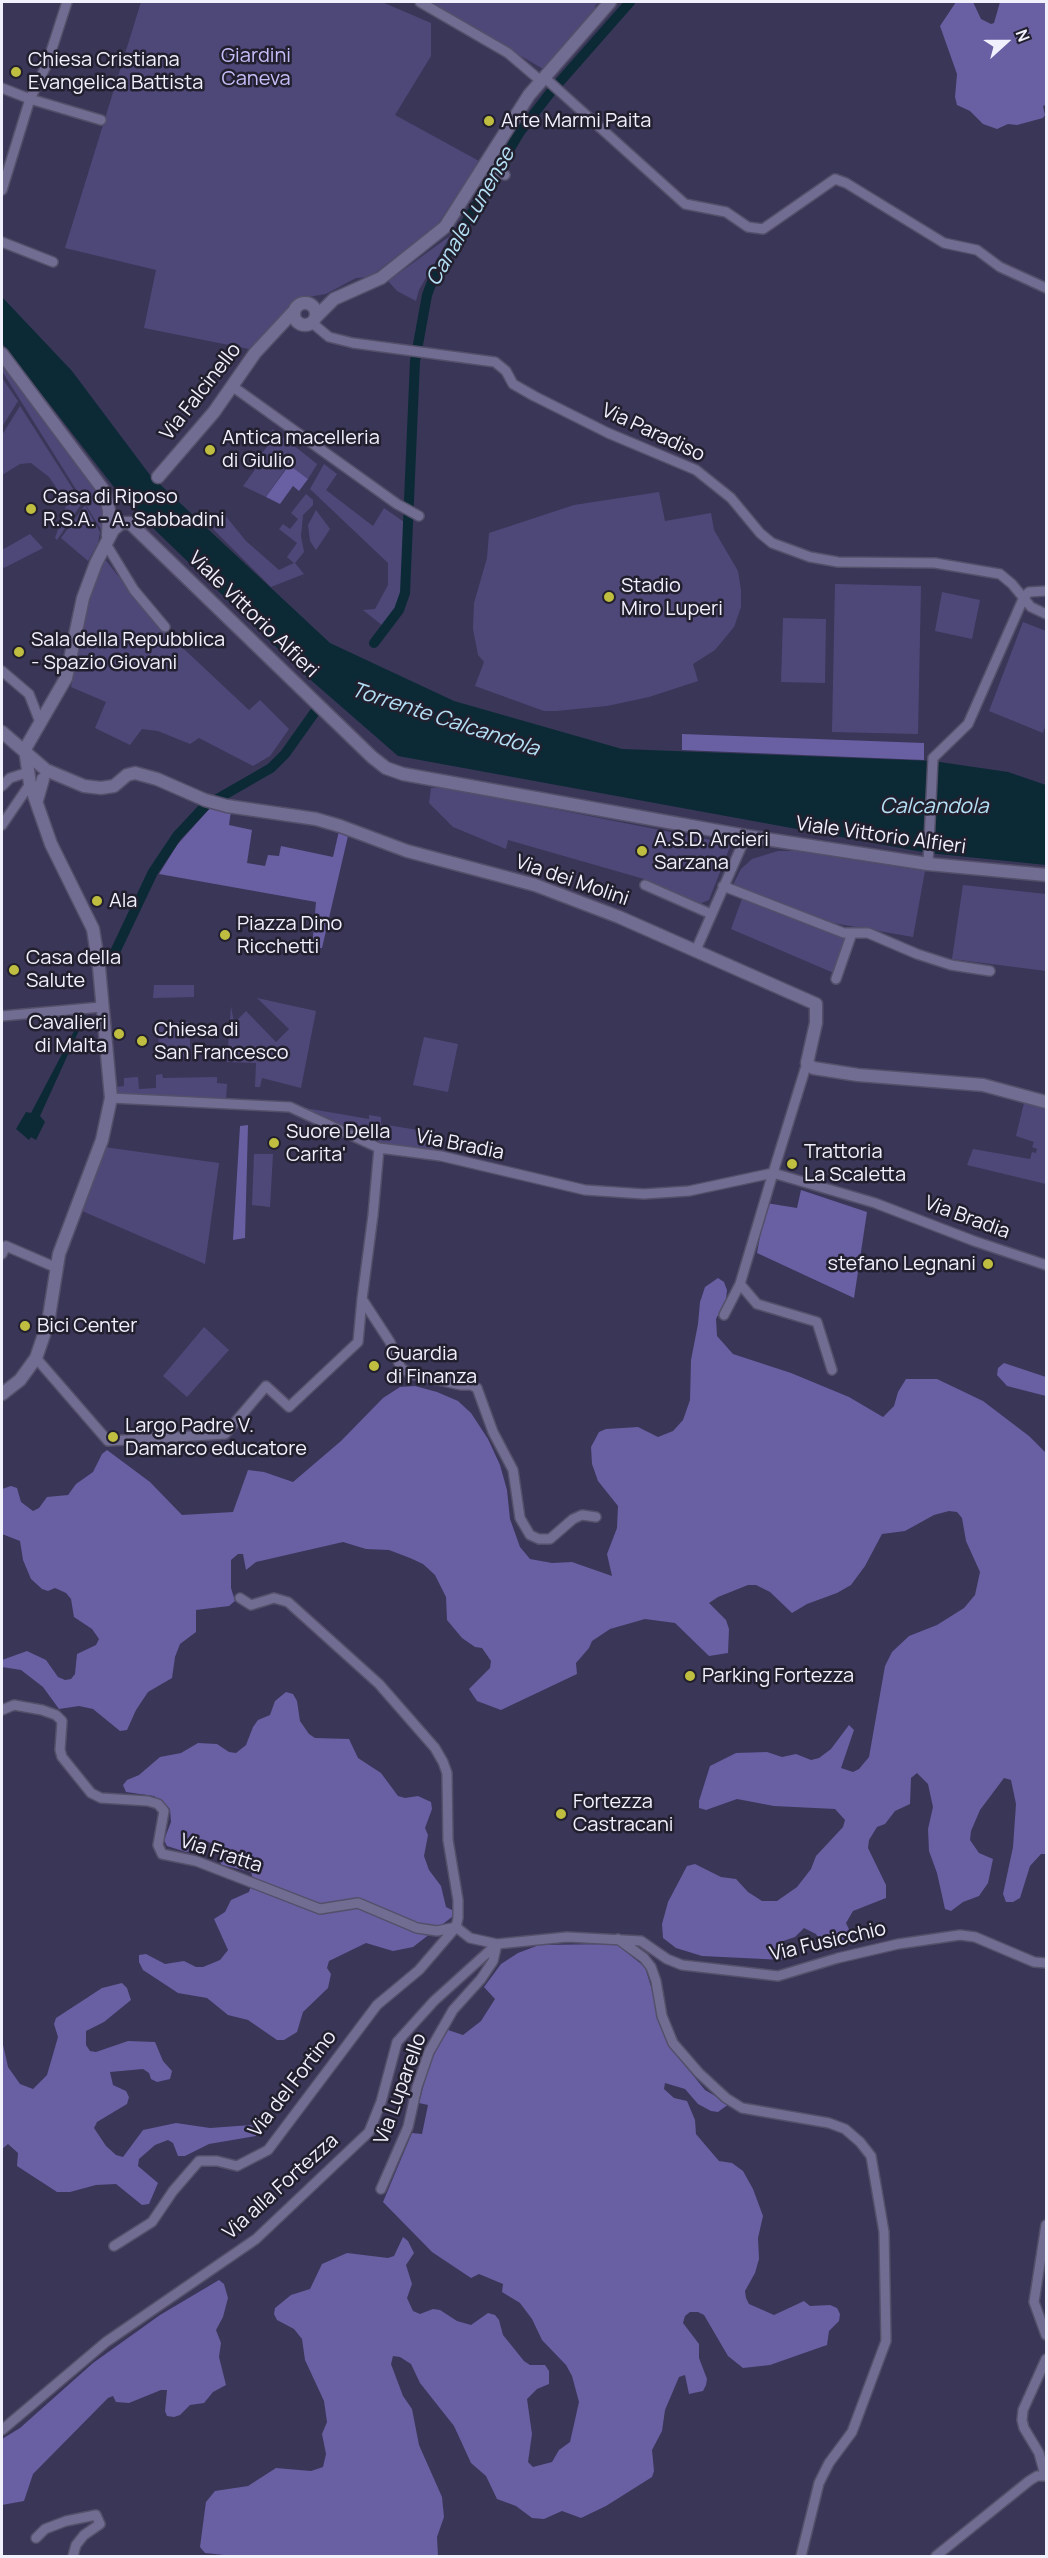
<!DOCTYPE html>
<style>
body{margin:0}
#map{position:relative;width:1048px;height:2558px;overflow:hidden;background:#3a3657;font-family:Manrope,sans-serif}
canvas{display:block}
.frame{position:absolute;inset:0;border:3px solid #f1f0fd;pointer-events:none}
.north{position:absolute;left:976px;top:12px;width:60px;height:60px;-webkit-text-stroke:4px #22202f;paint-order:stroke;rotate:69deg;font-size:16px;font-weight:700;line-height:24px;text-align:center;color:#f1f0fd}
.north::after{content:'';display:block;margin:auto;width:21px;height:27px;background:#f1f0fd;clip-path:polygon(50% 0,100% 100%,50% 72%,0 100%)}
</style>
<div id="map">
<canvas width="1048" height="2558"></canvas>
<div class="frame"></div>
<div class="north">N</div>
</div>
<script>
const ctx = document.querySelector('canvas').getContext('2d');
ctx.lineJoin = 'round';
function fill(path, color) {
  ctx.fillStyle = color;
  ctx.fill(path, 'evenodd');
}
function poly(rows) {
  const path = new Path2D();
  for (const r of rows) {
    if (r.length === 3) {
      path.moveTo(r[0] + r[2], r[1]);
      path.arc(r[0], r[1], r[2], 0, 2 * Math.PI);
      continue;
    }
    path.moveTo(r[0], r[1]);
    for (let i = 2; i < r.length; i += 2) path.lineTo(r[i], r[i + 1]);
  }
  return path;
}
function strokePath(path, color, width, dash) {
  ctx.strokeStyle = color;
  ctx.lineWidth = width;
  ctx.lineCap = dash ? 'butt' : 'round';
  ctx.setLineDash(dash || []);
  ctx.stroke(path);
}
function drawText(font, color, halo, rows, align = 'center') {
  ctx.font = font + ' Manrope,sans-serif';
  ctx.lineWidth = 5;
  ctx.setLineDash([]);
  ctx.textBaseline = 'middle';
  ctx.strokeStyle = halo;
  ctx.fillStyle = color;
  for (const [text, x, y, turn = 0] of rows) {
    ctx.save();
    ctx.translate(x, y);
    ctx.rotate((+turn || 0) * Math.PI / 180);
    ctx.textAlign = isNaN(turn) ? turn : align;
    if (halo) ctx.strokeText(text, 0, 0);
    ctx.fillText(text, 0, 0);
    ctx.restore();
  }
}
fill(poly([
 [141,2,382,2,431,23,431,56,395,115,479,161,438,224,370,277,356,278,326,294,296,299,282,317,249,349,144,328,156,270,65,248],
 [427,2,599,2,595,6,596,10,545,70],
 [450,236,419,290,416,301,397,291,388,281],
 [2,361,104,498,106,520,102,531,2,371],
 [2,378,18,401,2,427],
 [20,406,82,503,57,540,55,538,67,503,49,477,31,463,20,464,2,475,2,435],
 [273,429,317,464,321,458,308,479,288,465,266,497,243,486,259,464,256,460,267,447,263,443],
 [324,464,337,474,326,490,373,526,384,508,404,522,402,586,397,607,383,626,363,610,375,609,388,585,388,563,310,489],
 [659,492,665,521,711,513,714,530,738,571,741,590,741,607,734,627,715,650,693,664,698,681,649,697,607,706,556,711,544,711,475,686,484,662,478,655,473,629,474,603,487,558,489,533,574,505],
 [306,494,313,500,313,505,303,515,301,536,304,552,295,563,304,574,271,587,213,529,224,514,246,541,279,570,294,563,287,557,297,543,279,529,283,524,290,529,298,519,291,513],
 [85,505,100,532,98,543,88,561,61,538],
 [316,510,330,529,316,550,310,541,308,525],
 [30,534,43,548,4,568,2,565,2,550],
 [104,558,153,620,249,710,260,700,289,729,270,756,253,766,199,738,190,744,158,731,142,729,130,745,95,728,106,702,71,687,87,608],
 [835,584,921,586,918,734,832,732],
 [942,592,980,600,972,639,935,631],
 [783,618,826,619,825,683,781,682],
 [1023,622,1046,631,1046,723,1043,733,989,711],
 [442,787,731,844,709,900,699,904,644,879,508,840,506,849,453,827,429,803,431,788],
 [778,851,797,851,925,871,913,937,816,920,733,885,741,869,752,859],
 [963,885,1046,894,1046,971,952,959],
 [743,896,845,937,836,974,731,929],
 [154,985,194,985,194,997,153,998],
 [257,998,316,1011,301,1088,262,1078,260,1087,255,1087,256,1063,227,1062,231,1006,234,1023,246,1011,276,1042,289,1029],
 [190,1022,190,1057,159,1059,158,1023],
 [424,1037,458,1044,448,1092,413,1085],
 [114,1074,116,1087,124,1086,124,1078,138,1077,139,1089,156,1088,156,1075,162,1074,163,1078,217,1077,217,1083,227,1084,226,1100,113,1094],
 [1024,1103,1046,1107,1046,1184,967,1165,973,1149,1030,1159,1032,1152,1036,1153,1037,1149,1032,1147,1034,1142,1016,1136],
 [305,1108,369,1119,369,1115,381,1117,381,1124,436,1133,434,1150,384,1144],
 [104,1147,219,1163,205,1264,82,1211],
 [254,1154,273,1154,270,1207,252,1205],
 [204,1327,229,1350,187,1397,163,1376]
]), '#4e4879');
fill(poly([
 [956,2,973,2,981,19,991,24,994,23,1000,2,1046,2,1046,105,1043,106,1045,115,1043,118,1017,125,1008,124,997,129,983,124,970,111,957,105,955,97,957,74,940,26],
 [289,465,308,479,299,491,293,486,280,504,266,497],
 [682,734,924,743,924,760,682,750],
 [211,807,231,811,229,825,252,830,247,863,265,866,268,855,279,856,281,846,333,857,339,831,348,836,322,948,312,948,316,902,159,874,177,845],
 [248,1125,245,1238,233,1240,240,1126],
 [801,1190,867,1212,854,1298,757,1253,766,1203,797,1208],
 [718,1278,724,1282,727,1290,726,1299,716,1319,717,1336,733,1354,791,1373,849,1397,883,1417,894,1406,898,1392,906,1379,937,1379,983,1401,1029,1436,1046,1453,1046,1854,1041,1854,1030,1866,1020,1898,1013,1902,1006,1902,1003,1894,1013,1847,1016,1804,1011,1780,1004,1778,980,1810,971,1831,970,1840,979,1853,993,1859,988,1883,979,1896,963,1902,951,1911,945,1909,937,1873,929,1851,928,1829,933,1807,928,1784,917,1773,911,1778,910,1804,895,1811,885,1824,877,1827,869,1840,868,1848,886,1885,886,1898,853,1911,846,1923,853,1938,841,1940,838,1946,831,1949,824,1947,816,1934,804,1928,795,1937,780,1942,784,1960,702,1956,676,1948,663,1938,662,1924,668,1902,687,1866,695,1864,721,1877,736,1879,748,1892,762,1901,777,1901,797,1887,811,1869,816,1856,843,1827,845,1820,835,1809,774,1806,737,1799,706,1810,699,1808,699,1801,710,1766,736,1753,767,1752,782,1757,796,1754,811,1760,819,1758,831,1749,849,1725,854,1730,841,1768,853,1772,859,1769,869,1757,885,1666,892,1652,909,1636,937,1625,964,1608,975,1595,980,1572,966,1541,962,1518,957,1512,949,1511,934,1515,905,1531,882,1534,865,1566,851,1585,837,1593,807,1604,792,1613,770,1592,756,1585,748,1585,718,1597,709,1603,726,1620,729,1629,728,1653,709,1656,675,1623,645,1619,610,1629,592,1641,589,1648,576,1663,577,1674,501,1710,477,1701,469,1689,490,1668,491,1661,482,1648,475,1647,462,1638,447,1620,446,1597,435,1575,423,1564,410,1558,389,1550,366,1549,343,1542,256,1562,246,1570,243,1554,238,1554,231,1560,231,1588,235,1601,229,1606,196,1610,196,1632,180,1644,175,1657,172,1678,148,1692,136,1710,127,1730,120,1731,93,1709,79,1706,59,1709,43,1687,21,1670,2,1667,2,1660,27,1651,46,1660,58,1677,65,1680,71,1679,75,1674,77,1654,96,1645,99,1639,92,1629,74,1617,71,1599,66,1593,55,1588,48,1591,42,1589,31,1579,23,1560,20,1541,2,1534,2,1489,11,1486,17,1488,21,1502,33,1511,39,1508,47,1497,68,1495,76,1484,93,1472,102,1454,107,1450,150,1482,182,1515,233,1512,248,1470,264,1472,293,1482,341,1441,383,1398,400,1387,415,1386,437,1392,458,1401,471,1413,488,1439,500,1465,507,1490,510,1519,520,1547,530,1559,552,1563,572,1562,612,1576,607,1554,617,1528,618,1506,598,1481,592,1464,591,1447,599,1432,606,1429,638,1427,658,1437,673,1431,683,1420,690,1400,691,1360,698,1324,700,1302,705,1287],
 [1004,1363,1046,1377,1046,1396,1007,1386,997,1375,998,1368],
 [286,1692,293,1694,297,1701,300,1721,309,1734,315,1738,349,1739,358,1758,381,1773,398,1796,405,1798,418,1796,431,1802,432,1809,425,1828,428,1835,424,1856,429,1870,441,1886,446,1907,452,1910,452,1917,413,1947,393,1951,366,1943,329,1961,327,1968,331,1974,328,1988,303,2012,297,2032,284,2040,277,2040,248,2020,228,2015,207,1998,178,1993,143,1970,139,1962,139,1955,146,1954,165,1964,184,1961,196,1967,203,1967,220,1960,228,1950,214,1919,225,1912,231,1900,249,1892,253,1879,251,1872,222,1865,218,1860,218,1847,205,1840,199,1839,192,1851,186,1852,167,1846,164,1840,171,1822,170,1809,154,1796,126,1792,123,1785,127,1780,139,1775,160,1757,181,1753,198,1743,217,1744,229,1752,236,1753,246,1745,253,1727,258,1720,270,1715,275,1701],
 [616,1944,645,1967,669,2046,705,2090,729,2104,718,2112,711,2111,698,2104,685,2089,665,2083,664,2089,674,2098,687,2101,695,2120,696,2134,701,2140,719,2161,732,2163,743,2171,753,2189,763,2216,758,2238,759,2259,755,2273,745,2291,746,2298,749,2304,774,2315,804,2301,810,2306,830,2305,837,2308,840,2314,839,2321,829,2331,827,2345,770,2365,743,2368,728,2356,704,2315,698,2312,690,2312,685,2316,683,2323,699,2344,699,2358,707,2379,706,2385,703,2391,689,2394,685,2375,679,2377,665,2410,662,2431,652,2450,654,2471,652,2477,606,2506,581,2518,562,2511,544,2519,532,2518,516,2506,497,2499,486,2476,471,2463,454,2426,420,2383,411,2364,400,2357,393,2356,391,2364,403,2396,412,2409,419,2445,442,2497,444,2517,437,2537,438,2556,233,2556,205,2553,200,2547,205,2509,206,2502,215,2491,248,2486,276,2468,311,2471,323,2467,326,2454,322,2434,327,2422,324,2401,305,2360,302,2339,294,2329,277,2320,274,2314,275,2308,291,2295,310,2289,322,2264,347,2253,388,2258,394,2256,403,2237,408,2241,414,2253,406,2265,412,2284,407,2298,413,2311,420,2314,433,2309,440,2310,457,2321,471,2325,488,2313,495,2315,499,2320,503,2335,524,2361,530,2365,545,2365,549,2371,549,2384,537,2389,527,2399,532,2434,528,2462,533,2467,552,2462,559,2450,570,2442,579,2402,572,2376,566,2365,542,2340,532,2319,520,2303,502,2292,503,2284,479,2274,471,2278,432,2252,383,2202,412,2133,422,2134,428,2105,419,2103,432,2052,445,2029,463,2035,481,2021,495,1999,484,1987,501,1964,518,1953,539,1945],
 [122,1983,127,1988,131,2000,104,2022,86,2031,86,2045,90,2051,96,2052,128,2041,155,2042,163,2061,172,2071,170,2079,157,2082,151,2079,149,2073,143,2069,110,2072,113,2085,126,2091,129,2097,127,2104,97,2122,94,2128,106,2146,116,2155,123,2157,143,2130,176,2123,210,2128,251,2125,256,2129,256,2136,209,2144,185,2156,178,2156,173,2143,168,2140,155,2145,139,2159,138,2166,158,2183,149,2204,142,2205,116,2184,96,2185,70,2192,57,2192,17,2166,18,2153,8,2144,2,2149,2,2040,8,2067,20,2084,33,2089,47,2075,58,2037,54,2024,56,2018,102,1988],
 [219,2280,224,2284,228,2298,223,2317,216,2330,221,2343,219,2357,226,2385,213,2392,204,2403,190,2405,180,2415,174,2417,167,2416,165,2411,167,2390,161,2390,129,2403,116,2402,113,2396,108,2398,33,2474,24,2501,2,2505,2,2439,20,2428,93,2363,160,2315]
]), '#695fa3');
fill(poly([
 [2,297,72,371,150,475,330,643,454,701,622,749,933,761,1008,772,1046,785,1046,865,928,853,398,756,305,675,124,500,2,343],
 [86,1015,40,1116,45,1122,36,1140,31,1137,29,1140,16,1129,26,1112,31,1113,82,1016]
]), '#0c2a36');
strokePath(poly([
 [374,643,399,610,405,593,415,361,427,295,435,274,520,132,550,93,630,2],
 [115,952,153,872,177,836,205,806,271,768,285,754,317,709]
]), '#0c2a36', 10);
const street = poly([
 [420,2,508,53,542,82],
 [545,78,685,204,726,212,748,227,763,229,835,179,846,183,944,243,977,250,1000,267,1046,288],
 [2,88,30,99,101,120],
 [493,168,505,175],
 [2,190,30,99,47,64,67,2],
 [2,242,53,262],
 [311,322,329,337,353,343,495,362,506,371,513,384,534,396,608,433,696,470,731,498,760,533,772,543,810,557,838,562,935,563,1000,574,1012,584,1031,607,1046,614],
 [232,386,397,504,419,516],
 [106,544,134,590,165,627],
 [2,671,29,694,40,722],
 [2,786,10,778,29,772],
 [2,825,30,784],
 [928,864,933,758,968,724,1024,597,1029,592,1046,591],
 [645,885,711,914],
 [723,886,844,933,868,933,917,954,951,965,990,971],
 [696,950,746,836],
 [836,979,852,933],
 [2,1016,101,1007],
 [111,1098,290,1107,379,1148,441,1156,585,1190,644,1194,689,1191,773,1173,807,1063],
 [379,1148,373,1215,362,1299,390,1342,401,1368,411,1374,461,1385,471,1385,477,1388,493,1432,513,1470,520,1518,530,1535,539,1539,550,1539,573,1519,582,1515,596,1517],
 [2,1254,6,1246,57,1268],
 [740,1284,757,1304,817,1322,832,1370],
 [724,1315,740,1284,773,1173,875,1203,974,1241,1046,1265],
 [36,1358,108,1441,225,1434,266,1386,289,1407,358,1342,362,1299],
 [2,1710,14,1705,42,1710,56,1715,62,1721,60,1750,62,1757,91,1793,101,1798,148,1801,158,1804,164,1811,158,1845,162,1854,196,1861,320,1909,358,1903,417,1928,437,1931,456,1927],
 [456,1927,470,1938,497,1944,567,1937,641,1941,667,1959,682,1965,778,1976,838,1958,898,1944,960,1935,975,1937,1034,1962,1046,1963],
 [618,1939,644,1958,651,1967,656,1981,662,2016,673,2043,699,2073,726,2098,742,2108,829,2123,845,2129,860,2142,871,2156,884,2232,886,2341,852,2432,829,2463,819,2483,801,2556],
 [381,2189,408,2127,417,2087,429,2052,453,2010,481,1979,493,1961,497,1944],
 [1046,2225,1034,2302,1046,2335],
 [114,2246,152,2222,173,2191,199,2161,217,2161,237,2166,268,2150,377,2005,419,1970,456,1927,458,1918,458,1900,448,1840,447,1773,443,1762,435,1748,379,1684,288,1602,274,1598,251,1605,240,1598],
 [2,2430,106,2342,256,2239,369,2132,381,2102,397,2042,434,2001,497,1944],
 [1045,2475,1039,2453,1024,2428,1022,2420,1023,2410,1046,2359],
 [36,2538,45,2529,66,2521,96,2515,100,2524,84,2535,76,2545,73,2556],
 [936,2556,1029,2481,1037,2476,1046,2476]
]);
const secondary = poly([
 [305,314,11],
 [315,318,334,299,381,278,445,227,529,95,610,2],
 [2,354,105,492,109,511,108,536],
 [158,477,214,412,255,353,294,311],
 [2,732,46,770,84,786,101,788,114,786,127,775,135,773,157,779,205,800,227,806,316,819,340,826,407,851,535,885,619,917,816,1004,816,1023,807,1063,813,1068,858,1075,983,1085,1046,1102],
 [37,800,43,779],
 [2,1394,20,1380,36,1358,48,1323,59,1254,102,1140,111,1098,99,967,93,929,51,844,30,784,25,749,66,678,83,598,96,563,113,530,121,523,130,523,372,757,386,768,403,774,746,836,928,864,1046,875]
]);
strokePath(street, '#54506a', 12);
strokePath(secondary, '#54506a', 15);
strokePath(street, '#716d92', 9);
strokePath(secondary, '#716d92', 12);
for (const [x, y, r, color] of [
 [16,72,6,"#bfbe41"],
 [489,121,6,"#bfbe41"],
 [210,450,6,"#bfbe41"],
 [31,509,6,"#bfbe41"],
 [609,597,6,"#bfbe41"],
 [19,652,6,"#bfbe41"],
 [642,851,6,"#bfbe41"],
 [97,901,6,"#bfbe41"],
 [225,935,6,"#bfbe41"],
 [14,970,6,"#bfbe41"],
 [119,1034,6,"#bfbe41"],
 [142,1041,6,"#bfbe41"],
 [274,1143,6,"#bfbe41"],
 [792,1164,6,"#bfbe41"],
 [988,1264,6,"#bfbe41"],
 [25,1326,6,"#bfbe41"],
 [374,1366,6,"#bfbe41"],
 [113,1437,6,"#bfbe41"],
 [690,1676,6,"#bfbe41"],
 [561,1814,6,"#bfbe41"]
]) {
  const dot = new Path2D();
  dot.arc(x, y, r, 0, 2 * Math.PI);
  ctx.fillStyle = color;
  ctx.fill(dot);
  strokePath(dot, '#22202f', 2);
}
drawText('20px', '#c5bff9', '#22202f', [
 ["Giardini",256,56],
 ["Caneva",256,79]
]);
drawText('20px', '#f1f0fd', '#22202f', [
 ["Chiesa Cristiana",28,60],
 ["Evangelica Battista",28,83],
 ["Arte Marmi Paita",501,121],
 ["Antica macelleria",222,438],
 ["di Giulio",222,461],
 ["Casa di Riposo",43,497],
 ["R.S.A. - A. Sabbadini",43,520],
 ["Stadio",621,586],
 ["Miro Luperi",621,609],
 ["Sala della Repubblica",31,640],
 ["- Spazio Giovani",31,663],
 ["A.S.D. Arcieri",654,840],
 ["Sarzana",654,863],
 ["Ala",109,901],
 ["Piazza Dino",237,924],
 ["Ricchetti",237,947],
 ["Casa della",26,958],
 ["Salute",26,981],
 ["Cavalieri",107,1023,"right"],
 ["di Malta",107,1046,"right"],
 ["Chiesa di",154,1030],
 ["San Francesco",154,1053],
 ["Suore Della",286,1132],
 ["Carita'",286,1155],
 ["Trattoria",804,1152],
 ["La Scaletta",804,1175],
 ["stefano Legnani",976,1264,"right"],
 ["Bici Center",37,1326],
 ["Guardia",386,1354],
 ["di Finanza",386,1377],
 ["Largo Padre V.",125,1426],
 ["Damarco educatore",125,1449],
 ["Parking Fortezza",702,1676],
 ["Fortezza",573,1802],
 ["Castracani",573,1825]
], 'left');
drawText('20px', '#f1f0fd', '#22202f', [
 ["Via Falcinello",201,392,-52],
 ["Via Paradiso",653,433,25],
 ["Viale Vittorio Alfieri",253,615,44],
 ["Viale Vittorio Alfieri",881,836,8],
 ["Via dei Molini",572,881,19],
 ["Via Bradia",460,1145,11],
 ["Via Bradia",967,1218,20],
 ["Via Fratta",221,1854,18],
 ["Via Fusicchio",828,1942,-13],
 ["Via del Fortino",293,2084,-52],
 ["Via Luparello",401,2089,-70],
 ["Via alla Fortezza",281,2187,-42]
]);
drawText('italic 21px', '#b4e0f5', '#22202f', [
 ["Canale Lunense",471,217,-60],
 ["Torrente Calcandola",445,720,18],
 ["Calcandola",934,807]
]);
</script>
